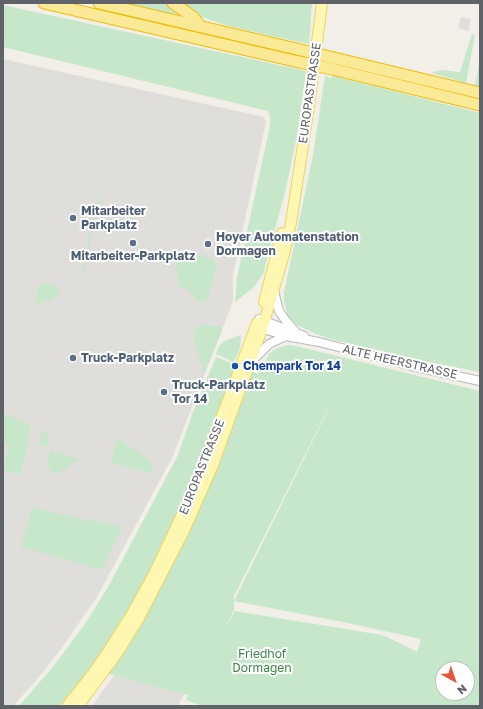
<!DOCTYPE html>
<style>
body{margin:0}
#map{position:relative;width:483px;height:709px;overflow:hidden;background:#f1efe8;font-family:"Golos Text",sans-serif}
canvas{display:block}
.frame{position:absolute;inset:0;border:4px solid #5f6268;pointer-events:none}
.north{position:absolute;left:435px;top:661px;width:40px;height:40px;box-sizing:border-box;background:#fff;border:1px solid #bfc0c3;border-radius:50%;rotate:140deg;font-size:11px;font-weight:700;line-height:16px;text-align:center;color:#5f6268}
.north::after{content:'';display:block;margin:auto;width:14px;height:18px;background:#e5563a;clip-path:polygon(50% 0,100% 100%,50% 72%,0 100%)}
</style>
<div id="map">
<canvas width="483" height="709"></canvas>
<div class="frame"></div>
<div class="north">N</div>
</div>
<script>
const ctx = document.querySelector('canvas').getContext('2d');
ctx.lineJoin = 'round';
function fill(path, color) {
  ctx.fillStyle = color;
  ctx.fill(path, 'evenodd');
}
function poly(rows) {
  const path = new Path2D();
  for (const r of rows) {
    path.moveTo(r[0], r[1]);
    for (let i = 2; i < r.length; i += 2) path.lineTo(r[i], r[i + 1]);
  }
  return path;
}
function strokePath(path, color, width, dash) {
  ctx.strokeStyle = color;
  ctx.lineWidth = width;
  ctx.lineCap = dash ? 'butt' : 'round';
  ctx.setLineDash(dash || []);
  ctx.stroke(path);
}
function drawText(font, color, halo, rows, align = 'center') {
  ctx.font = font + ' "Golos Text",sans-serif';
  ctx.lineWidth = 4;
  ctx.setLineDash([]);
  ctx.textBaseline = 'middle';
  ctx.strokeStyle = halo;
  ctx.fillStyle = color;
  for (const [text, x, y, turn = 0] of rows) {
    ctx.save();
    ctx.translate(x, y);
    ctx.rotate((+turn || 0) * Math.PI / 180);
    ctx.textAlign = isNaN(turn) ? turn : align;
    if (halo) ctx.strokeText(text, 0, 0);
    ctx.fillText(text, 0, 0);
    ctx.restore();
  }
}
fill(poly([
 [461,17,471,19,468,31,458,28],
 [3,59,264,117,266,122,233,275,233,301,173,456,97,597,61,649,34,683,13,706,3,706],
 [115,674,184,694,178,706,92,706]
]), '#e0deda');
fill(poly([
 [127,3,169,3,186,17],
 [177,3,312,3,309,44,267,35,225,25,194,14],
 [3,5,306,71,297,135,286,188,263,274,253,288,235,302,237,277,270,126,270,118,268,111,3,47],
 [472,34,475,35,466,83,431,73,440,70,460,72],
 [480,59,480,87,475,86],
 [325,76,332,78,333,76,480,113,480,372,434,363,334,340,316,334,297,325,285,315,287,312,284,303,284,293,313,155],
 [98,195,100,195,84,271,82,270],
 [176,249,183,252,213,259,216,267,207,301,203,302,197,300,189,290,178,286],
 [43,283,53,285,58,289,60,294,49,301,45,300,35,307,39,286],
 [203,325,222,327,222,331,218,341,204,373,193,335,195,330,198,326],
 [241,335,240,348,234,362,216,354,219,346,224,341],
 [288,345,296,346,480,391,480,706,202,706,186,700,188,695,90,669,59,706,19,706,52,668,85,624,108,587,177,457,193,412,216,357,258,374,269,354,275,349],
 [330,405,330,406,234,601,234,596],
 [234,601,343,622,421,639,417,652,412,649,382,635,235,611,224,630,234,610],
 [443,669,467,669,467,693,443,693],
 [3,413,31,426,20,475,4,470,9,446,3,444],
 [46,429,48,436,47,446,39,445,40,437,43,432],
 [117,438,148,459,152,465,153,469,152,471,149,472,111,463],
 [50,451,79,459,59,472,54,473,50,470,48,465],
 [32,508,122,527,102,570,21,547]
]), '#c6e7c9');
const minor = poly([
 [274,291,279,311,286,321,295,331],
 [259,319,304,336],
 [257,327,286,336,319,342,411,366,480,381],
 [250,363,269,344,286,336]
]);
const major = poly([
 [264,302,282,233],
 [67,706,94,672,109,650,132,614,155,572,196,485,257,323],
 [78,706,116,655,139,618,184,531,213,465,262,329,284,254,291,223,308,113,322,3]
]);
const highway = poly([
 [44,3,299,62],
 [99,3,301,50],
 [173,3,193,17,200,26],
 [334,58,480,93],
 [332,69,480,105]
]);
strokePath(minor, '#b8b9be', 10);
strokePath(major, '#eed364', 12);
strokePath(highway, '#f1bd07', 13);
strokePath(minor, '#fff', 8);
strokePath(major, '#fdf7b1', 10);
strokePath(highway, '#fae996', 11);
const highwayBridge = poly([
 [301,50,334,58],
 [299,62,332,69]
]);
strokePath(highwayBridge, '#f1bd07', 13, []);
strokePath(highwayBridge, '#fae996', 11);
for (const [x, y, r, color] of [
 [73,218,4,"#5c6f8a"],
 [133,243,4,"#5c6f8a"],
 [208,244,4,"#5c6f8a"],
 [73,358,4,"#5c6f8a"],
 [235,366,4,"#1a4fb4"],
 [164,392,4,"#5c6f8a"]
]) {
  const dot = new Path2D();
  dot.arc(x, y, r, 0, 2 * Math.PI);
  ctx.fillStyle = color;
  ctx.fill(dot);
  strokePath(dot, '#fff', 1.5);
}
drawText('12px', '#5f6268', '#fff', [
 ["EUROPASTRASSE",310,93,-82],
 ["ALTE HEERSTRASSE",400,362,13],
 ["EUROPASTRASSE",202,467,-68]
]);
drawText('bold 12px', '#4e5e75', '#fff', [
 ["Mitarbeiter",81,211],
 ["Parkplatz",81,225],
 ["Hoyer Automatenstation",216,237],
 ["Dormagen",216,251],
 ["Mitarbeiter-Parkplatz",133,256,"center"],
 ["Truck-Parkplatz",81,358],
 ["Truck-Parkplatz",172,385],
 ["Tor 14",172,399]
], 'left');
drawText('bold 12px', '#164399', '#fff', [
 ["Chempark Tor 14",243,366]
], 'left');
drawText('12px', '#388542', '#fff', [
 ["Friedhof",262,654],
 ["Dormagen",262,668]
]);
</script>
